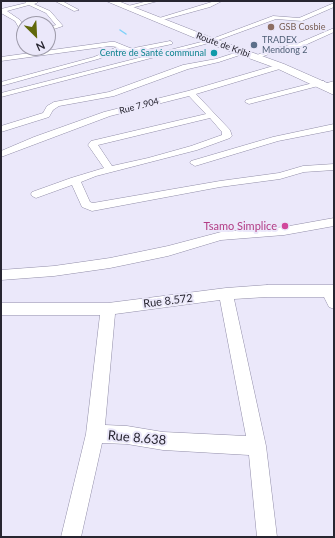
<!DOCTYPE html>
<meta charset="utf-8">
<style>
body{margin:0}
#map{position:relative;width:335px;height:538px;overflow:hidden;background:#ebe8fa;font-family:Lato,sans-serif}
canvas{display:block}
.frame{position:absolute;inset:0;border:2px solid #272530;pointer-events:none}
.north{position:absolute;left:16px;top:16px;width:40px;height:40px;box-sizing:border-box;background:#ebe8fa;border:1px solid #9d9aa9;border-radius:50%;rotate:156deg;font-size:11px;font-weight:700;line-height:16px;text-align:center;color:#272530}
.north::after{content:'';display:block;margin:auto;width:14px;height:18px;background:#61680a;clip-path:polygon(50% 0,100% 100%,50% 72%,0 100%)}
</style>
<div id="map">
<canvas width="335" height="538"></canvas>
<div class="frame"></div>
<div class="north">N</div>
</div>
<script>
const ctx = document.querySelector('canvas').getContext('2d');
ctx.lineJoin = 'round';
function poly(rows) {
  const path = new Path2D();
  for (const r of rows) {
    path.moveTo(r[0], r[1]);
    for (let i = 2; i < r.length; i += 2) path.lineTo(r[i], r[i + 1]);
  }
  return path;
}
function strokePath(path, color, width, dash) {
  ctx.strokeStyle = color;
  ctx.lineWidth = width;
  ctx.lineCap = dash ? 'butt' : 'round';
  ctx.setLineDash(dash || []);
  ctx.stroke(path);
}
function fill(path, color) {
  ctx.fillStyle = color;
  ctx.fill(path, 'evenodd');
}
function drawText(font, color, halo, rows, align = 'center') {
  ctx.font = font + ' Lato,sans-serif';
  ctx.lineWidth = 4;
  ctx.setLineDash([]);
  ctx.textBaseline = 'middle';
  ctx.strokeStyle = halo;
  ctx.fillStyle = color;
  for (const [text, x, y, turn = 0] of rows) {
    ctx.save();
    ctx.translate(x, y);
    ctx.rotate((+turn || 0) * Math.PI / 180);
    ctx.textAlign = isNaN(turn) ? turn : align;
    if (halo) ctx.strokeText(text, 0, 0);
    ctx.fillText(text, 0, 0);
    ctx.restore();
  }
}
strokePath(poly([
 [120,30,126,34]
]), '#7ed1f9', 1.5);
const street = poly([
 [24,1,37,1,37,3,34,4,50,11,63,26,48,31,48,27,56,25,46,13,29,5,7,11,20,20,24,27,24,34,22,33,15,21,1,13,1,9,26,3,24,1],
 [55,1,62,1,79,10,74,11,55,1],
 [148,1,158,1,127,9,124,7,148,1],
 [215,1,222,1,210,7,159,21,156,19,215,1],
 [334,3,334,7,302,21,276,19,213,42,1,97,1,93,209,40,273,16,299,18,334,3],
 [334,28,334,32,303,46,274,52,256,59,253,57,270,49,299,43,334,28],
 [170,41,172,42,172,44,134,52,122,50,98,59,1,86,1,82,94,57,117,47,110,46,1,61,1,57,110,42,115,42,130,48,134,48,170,41],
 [244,50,246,51,246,53,219,62,188,69,114,96,59,106,53,110,49,117,1,132,1,126,43,113,47,106,54,102,109,92,183,65,216,59,244,50],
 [280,64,284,66,283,68,196,94,230,130,232,136,230,138,197,150,96,176,81,182,90,202,93,203,220,181,279,173,303,166,334,164,334,170,304,172,280,179,220,187,92,211,82,207,72,185,36,198,32,196,31,194,32,192,71,178,104,168,88,145,91,141,206,114,189,96,110,116,1,157,1,151,34,137,104,112,188,91,280,64],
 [210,118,222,132,222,135,191,146,148,158,112,166,98,145,210,118],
 [321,81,324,81,324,84,334,81,334,86,325,88,322,88,322,85,249,104,245,102,246,100,321,81],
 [334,124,334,130,278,141,195,166,190,163,191,161,273,137,334,124],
 [334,218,334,226,284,235,221,240,168,256,110,268,54,276,1,280,1,270,54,266,110,258,168,246,221,232,284,227,334,218],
 [267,285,334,285,334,309,329,307,324,297,267,297,234,299,266,446,277,537,257,537,249,455,163,450,127,444,102,443,81,537,61,537,86,434,100,315,1,315,1,303,108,303,226,288,267,285],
 [220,300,246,436,163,432,127,426,105,425,115,314,220,300]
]);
const primary = poly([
 [106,1,118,1,215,39,284,64,334,86,334,95,276,68,207,43,106,1]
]);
strokePath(street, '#918da8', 1);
strokePath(primary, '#918da8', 1);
fill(street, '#fff');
fill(primary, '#fff');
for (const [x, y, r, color] of [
 [271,27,4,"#8d6e63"],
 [254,45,4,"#5c6f8a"],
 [214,53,4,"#0f9aa8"],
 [285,226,4,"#d1479c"]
]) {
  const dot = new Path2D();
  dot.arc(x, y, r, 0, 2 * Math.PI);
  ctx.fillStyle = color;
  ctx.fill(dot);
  strokePath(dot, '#ebe8fa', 1.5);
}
drawText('9px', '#785e54', '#ebe8fa', [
 ["GSB Cosbie",279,27]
], 'left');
drawText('9px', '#4e5e75', '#ebe8fa', [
 ["TRADEX",262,40],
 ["Mendong 2",262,50]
], 'left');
drawText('9px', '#272530', '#ebe8fa', [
 ["Route de Kribi",223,45,20],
 ["Rue 7.904",139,106,-15]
]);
drawText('9px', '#0d838f', '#ebe8fa', [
 ["Centre de Santé communal",206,53]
], 'right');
drawText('11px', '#b23c85', '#ebe8fa', [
 ["Tsamo Simplice",277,226]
], 'right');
drawText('11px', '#272530', '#ebe8fa', [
 ["Rue 8.572",168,301,-7]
]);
drawText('13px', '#272530', '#ebe8fa', [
 ["Rue 8.638",137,438,5]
]);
</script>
